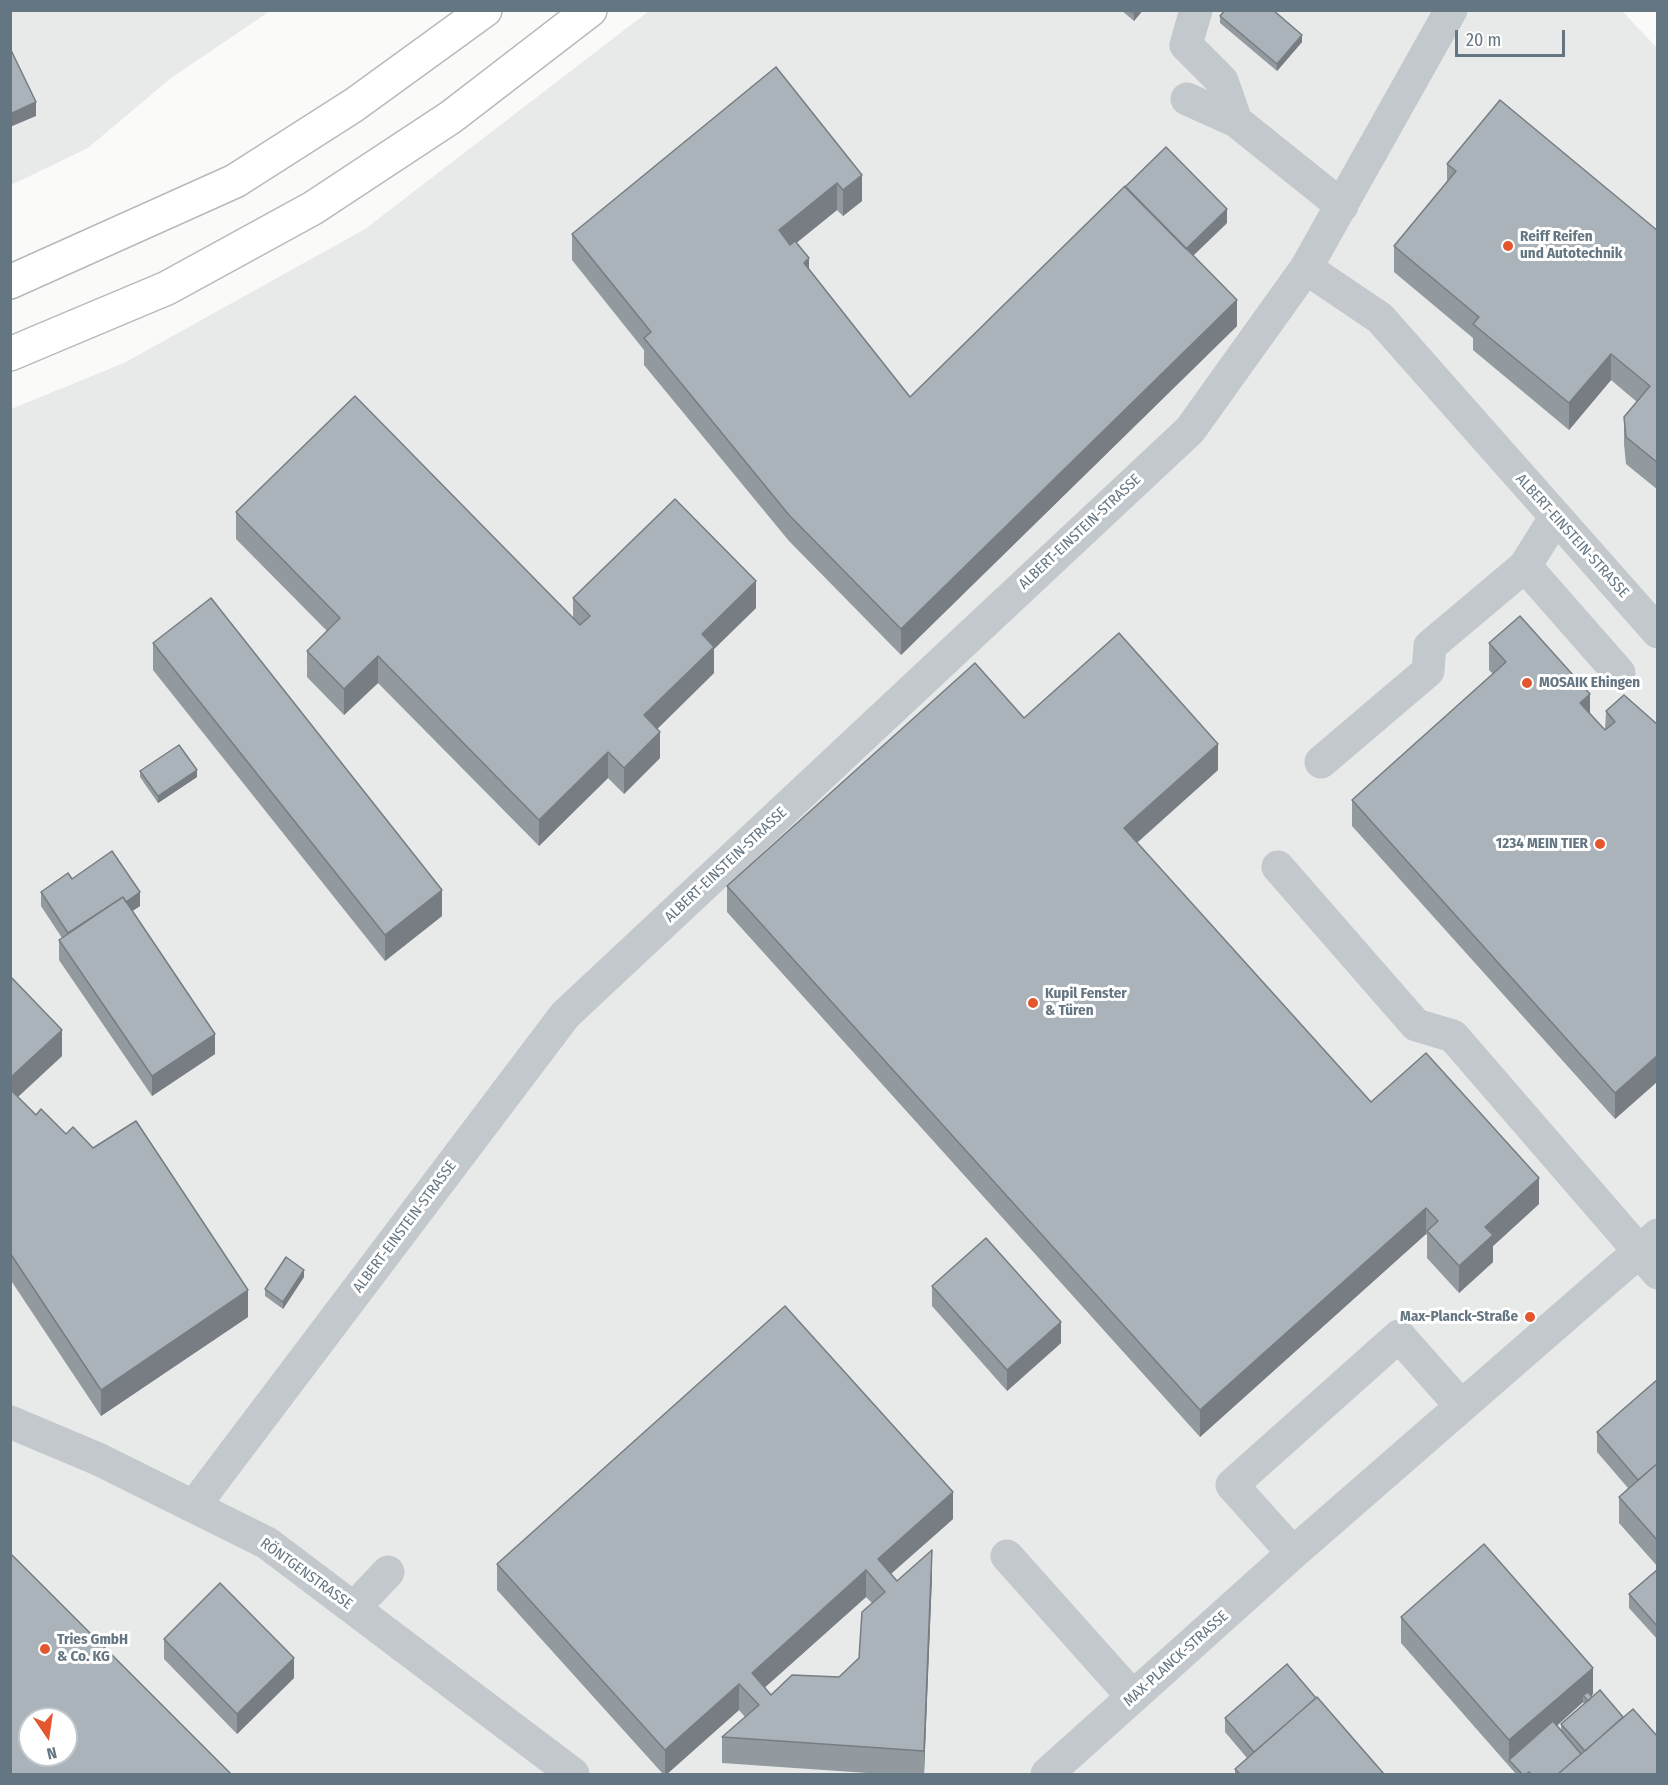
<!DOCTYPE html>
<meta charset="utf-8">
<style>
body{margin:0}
#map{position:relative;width:1668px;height:1785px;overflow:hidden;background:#fafaf8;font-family:"Fira Sans Condensed",sans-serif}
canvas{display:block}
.frame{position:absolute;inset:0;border:12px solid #657683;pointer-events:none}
.north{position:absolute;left:18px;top:1707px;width:60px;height:60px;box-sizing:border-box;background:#fff;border:2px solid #c1c8cd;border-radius:50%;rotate:167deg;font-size:16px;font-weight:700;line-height:24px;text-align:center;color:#657683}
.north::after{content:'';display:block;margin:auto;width:21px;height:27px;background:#e4572e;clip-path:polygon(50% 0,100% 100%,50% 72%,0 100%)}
.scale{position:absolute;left:1455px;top:30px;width:110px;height:27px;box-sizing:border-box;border:3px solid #657683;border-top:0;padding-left:8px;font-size:18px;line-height:21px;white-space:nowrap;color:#657683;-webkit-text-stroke:4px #fff;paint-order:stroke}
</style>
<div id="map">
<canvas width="1668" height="1785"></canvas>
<div class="frame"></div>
<div class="north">N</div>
<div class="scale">20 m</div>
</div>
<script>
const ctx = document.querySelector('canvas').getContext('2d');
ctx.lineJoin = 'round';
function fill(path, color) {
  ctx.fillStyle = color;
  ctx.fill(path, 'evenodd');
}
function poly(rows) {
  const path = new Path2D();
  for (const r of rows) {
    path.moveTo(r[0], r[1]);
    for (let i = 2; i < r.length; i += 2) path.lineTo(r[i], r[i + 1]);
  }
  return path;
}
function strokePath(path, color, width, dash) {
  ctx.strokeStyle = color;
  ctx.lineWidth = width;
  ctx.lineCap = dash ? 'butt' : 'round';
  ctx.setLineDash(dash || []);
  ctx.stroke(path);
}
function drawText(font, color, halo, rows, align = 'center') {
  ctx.font = font + ' "Fira Sans Condensed",sans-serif';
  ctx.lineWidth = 6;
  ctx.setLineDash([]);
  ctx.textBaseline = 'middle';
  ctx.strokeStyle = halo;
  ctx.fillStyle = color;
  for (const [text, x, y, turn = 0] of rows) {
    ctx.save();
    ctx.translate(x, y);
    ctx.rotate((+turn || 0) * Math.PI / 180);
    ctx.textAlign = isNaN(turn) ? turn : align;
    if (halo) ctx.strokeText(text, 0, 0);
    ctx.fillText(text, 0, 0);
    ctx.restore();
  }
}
fill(poly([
 [11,11,270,11,171,78,88,148,11,185],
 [649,11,1622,11,1658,49,1657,1774,11,1774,11,409,124,363,365,229],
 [30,1719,66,1719,66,1755,30,1755]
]), '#e8e9e9');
const major = poly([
 [10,282,235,181,354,105,485,10],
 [10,354,167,288,313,208,451,117,590,10]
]);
strokePath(major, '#b5babe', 36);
strokePath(poly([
 [1196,10,1186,45,1222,81,1236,121],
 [1187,99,1236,121,1342,206],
 [1306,268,1380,318,1658,632],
 [1525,566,1619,673],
 [1321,762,1428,671,1430,646,1525,566,1555,518],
 [1278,867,1416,1025,1453,1036,1658,1273],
 [10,1422,98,1459,267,1543,573,1774],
 [194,1506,565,1015,1190,430,1306,268,1451,10],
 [1293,1553,1232,1485,1399,1336,1461,1406],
 [1007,1556,1133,1697],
 [354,1608,388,1572],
 [1047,1774,1293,1553,1658,1235]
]), '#c3c8cc', 33);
strokePath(major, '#fff', 33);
fill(poly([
 [1121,10,1143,10,1134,21],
 [1220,16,1302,42,1277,71,1220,23],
 [776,67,862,201,843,216,837,210,796,243,809,269,910,397,1227,223,1193,256,1237,326,901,655,789,541,644,365,644,350,572,260,572,234],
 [1447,164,1658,231,1658,490,1626,464,1624,444,1624,417,1637,402,1611,380,1569,430,1473,350,1473,338,1394,272,1394,246,1447,183],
 [236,512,573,618,573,598,756,608,714,649,714,673,657,729,660,758,624,794,608,778,539,846,378,683,344,715,307,677,307,651,327,631,236,539],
 [153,643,442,916,385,961,153,670],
 [1489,643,1590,713,1605,730,1606,711,1658,725,1658,1081,1615,1119,1352,826,1352,800,1493,674,1489,670],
 [1024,718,1218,770,1137,843,1371,1102,1539,1204,1493,1246,1493,1262,1459,1293,1427,1258,1427,1235,1426,1234,1200,1437,727,912,727,886],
 [140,771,197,777,158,803,140,777],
 [72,879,140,906,132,911,215,1054,152,1096,59,960,59,940,62,938,41,906,41,892],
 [10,976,62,1056,18,1097,248,1317,101,1416,10,1279],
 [304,1277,283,1309,265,1296,265,1289],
 [932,1286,1061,1343,1007,1391,932,1306],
 [1658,1379,1658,1567,1619,1523,1619,1497,1628,1488,1597,1452,1597,1432],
 [953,1519,891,1574,897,1581,932,1576,924,1774,882,1774,722,1763,722,1737,745,1717,739,1710,667,1774,663,1774,497,1590,497,1564],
 [866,1597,872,1603,859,1658,839,1677,771,1695,765,1687],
 [1658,1569,1658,1640,1629,1608,1629,1594],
 [1401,1617,1593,1694,1591,1695,1658,1774,1516,1774,1401,1643],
 [1583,1702,1584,1704,1561,1724,1561,1731,1557,1726],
 [164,1639,294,1678,237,1734,164,1659],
 [1316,1698,1384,1774,1235,1774,1235,1769,1247,1758,1225,1732,1225,1718]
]), '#929a9f');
fill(poly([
 [1137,10,1143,10,1134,21,1134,14],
 [1302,35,1302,42,1277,71,1277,64],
 [36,102,36,116,10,127,10,114],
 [862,175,862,201,843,216,843,190],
 [837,183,837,210,779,257,779,230],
 [1227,209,1227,223,1180,268,1180,255],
 [809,258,809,284,804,263],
 [1237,300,1237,326,901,655,901,629],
 [1611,354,1611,380,1569,430,1569,403],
 [756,581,756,608,714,649,714,673,644,742,644,715,702,634],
 [378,656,378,683,344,715,344,689],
 [1590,694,1590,721,1580,703],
 [660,732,660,758,624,794,624,768],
 [1218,744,1218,770,1124,854,1124,828],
 [608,752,608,778,539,846,539,820],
 [197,770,197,777,158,803,158,796],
 [442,890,442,916,385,961,385,935],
 [140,892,140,906,72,952,72,938],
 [62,1030,62,1056,10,1104,10,1078],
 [215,1034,215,1054,152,1096,152,1076],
 [1658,1055,1658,1081,1615,1119,1615,1093],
 [1539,1178,1539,1204,1493,1246,1493,1262,1459,1293,1459,1266,1485,1227],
 [1426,1208,1426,1234,1200,1437,1200,1410],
 [304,1270,304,1277,283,1309,283,1302],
 [248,1290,248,1317,101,1416,101,1390],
 [1061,1322,1061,1343,1007,1391,1007,1370],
 [953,1492,953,1519,878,1585,878,1559],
 [932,1550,932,1576,924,1774,924,1751],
 [866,1570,866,1597,753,1698,752,1673],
 [294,1658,294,1678,237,1734,237,1714],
 [1593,1668,1593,1694,1587,1699,1583,1695,1583,1702,1513,1764,1509,1760,1509,1740],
 [739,1684,739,1710,667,1774,665,1774,665,1750]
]), '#777d82');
const building = poly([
 [1129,10,1137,10,1134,14,1129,10],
 [1225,10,1273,10,1302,35,1277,64,1220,16,1225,10],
 [10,48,36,102,10,114,10,48],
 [776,67,862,175,843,190,837,183,779,230,790,245,795,241,809,258,804,263,910,397,1125,186,1237,300,901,629,789,515,644,338,651,332,572,234,776,67],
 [1500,100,1658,231,1658,463,1626,437,1624,417,1650,386,1611,354,1569,403,1473,324,1479,317,1394,246,1456,171,1447,164,1500,100],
 [1166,147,1227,209,1186,249,1125,187,1166,147],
 [355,396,580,625,590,616,573,598,675,499,756,581,702,634,714,647,644,715,660,732,624,768,608,752,539,820,378,656,344,689,307,651,340,618,236,512,355,396],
 [211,598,442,890,385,935,153,643,211,598],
 [1520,616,1590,694,1580,703,1605,730,1615,722,1606,711,1624,695,1658,725,1658,1055,1615,1093,1352,800,1506,662,1489,643,1520,616],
 [1119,633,1218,744,1124,828,1371,1102,1426,1053,1539,1178,1485,1227,1493,1235,1459,1266,1427,1231,1438,1221,1426,1208,1200,1410,727,886,975,663,1024,718,1119,633],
 [179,745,197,770,158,796,140,771,179,745],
 [112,851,140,892,126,902,123,897,68,933,41,892,68,873,72,879,112,851],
 [123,897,215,1034,152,1076,59,940,123,897],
 [10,976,62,1030,10,1078,10,976],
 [10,1089,36,1115,41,1109,66,1134,73,1127,93,1148,136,1121,248,1290,101,1390,10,1253,10,1089],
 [986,1238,1061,1322,1007,1370,932,1286,986,1238],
 [286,1257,304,1270,283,1302,265,1289,286,1257],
 [785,1306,953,1492,878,1559,897,1581,932,1550,924,1751,722,1737,759,1705,739,1684,665,1750,497,1564,785,1306],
 [866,1570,885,1592,862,1612,859,1658,839,1677,792,1675,771,1695,752,1673,866,1570],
 [1658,1379,1658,1463,1638,1480,1597,1432,1658,1379],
 [1658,1463,1658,1541,1619,1497,1658,1463],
 [1484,1544,1593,1668,1509,1740,1401,1617,1484,1544],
 [10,1553,231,1774,10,1774,10,1553],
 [30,1719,66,1719,66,1755,30,1755,30,1719],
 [1658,1569,1658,1627,1629,1594,1658,1569],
 [220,1583,294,1658,237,1714,164,1639,220,1583],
 [1287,1664,1316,1698,1254,1752,1225,1718,1287,1664],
 [1600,1690,1623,1717,1585,1751,1561,1724,1600,1690],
 [1588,1692,1592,1697,1588,1701,1583,1695,1588,1692],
 [1317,1697,1384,1774,1240,1774,1235,1769,1317,1697],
 [1633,1709,1658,1737,1658,1774,1558,1774,1633,1709],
 [1553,1721,1581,1754,1558,1774,1531,1774,1529,1772,1526,1774,1522,1774,1509,1760,1553,1721]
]);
fill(building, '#aab3b9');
strokePath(building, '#777d82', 1.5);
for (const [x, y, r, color] of [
 [1508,246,6,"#e4572e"],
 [1527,683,6,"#e4572e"],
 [1600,844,6,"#e4572e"],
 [1033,1003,6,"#e4572e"],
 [1530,1317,6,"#e4572e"],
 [45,1649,6,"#e4572e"]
]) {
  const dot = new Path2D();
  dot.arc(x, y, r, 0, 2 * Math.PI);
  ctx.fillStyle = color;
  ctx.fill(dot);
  strokePath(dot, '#fff', 2);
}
drawText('bold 15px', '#657683', '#fff', [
 ["Reiff Reifen",1520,237],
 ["und Autotechnik",1520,254],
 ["MOSAIK Ehingen",1539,683],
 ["1234 MEIN TIER",1588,844,"right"],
 ["Kupil Fenster",1045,994],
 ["& Türen",1045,1011],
 ["Max-Planck-Straße",1518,1317,"right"],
 ["Tries GmbH",57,1640],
 ["& Co. KG",57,1657]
], 'left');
drawText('15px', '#657683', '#fff', [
 ["ALBERT-EINSTEIN-STRASSE",1080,532,-43],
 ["ALBERT-EINSTEIN-STRASSE",1572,536,48],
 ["ALBERT-EINSTEIN-STRASSE",726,865,-43],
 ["ALBERT-EINSTEIN-STRASSE",405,1227,-53],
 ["RÖNTGENSTRASSE",306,1574,36],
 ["MAX-PLANCK-STRASSE",1176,1659,-42]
]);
</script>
